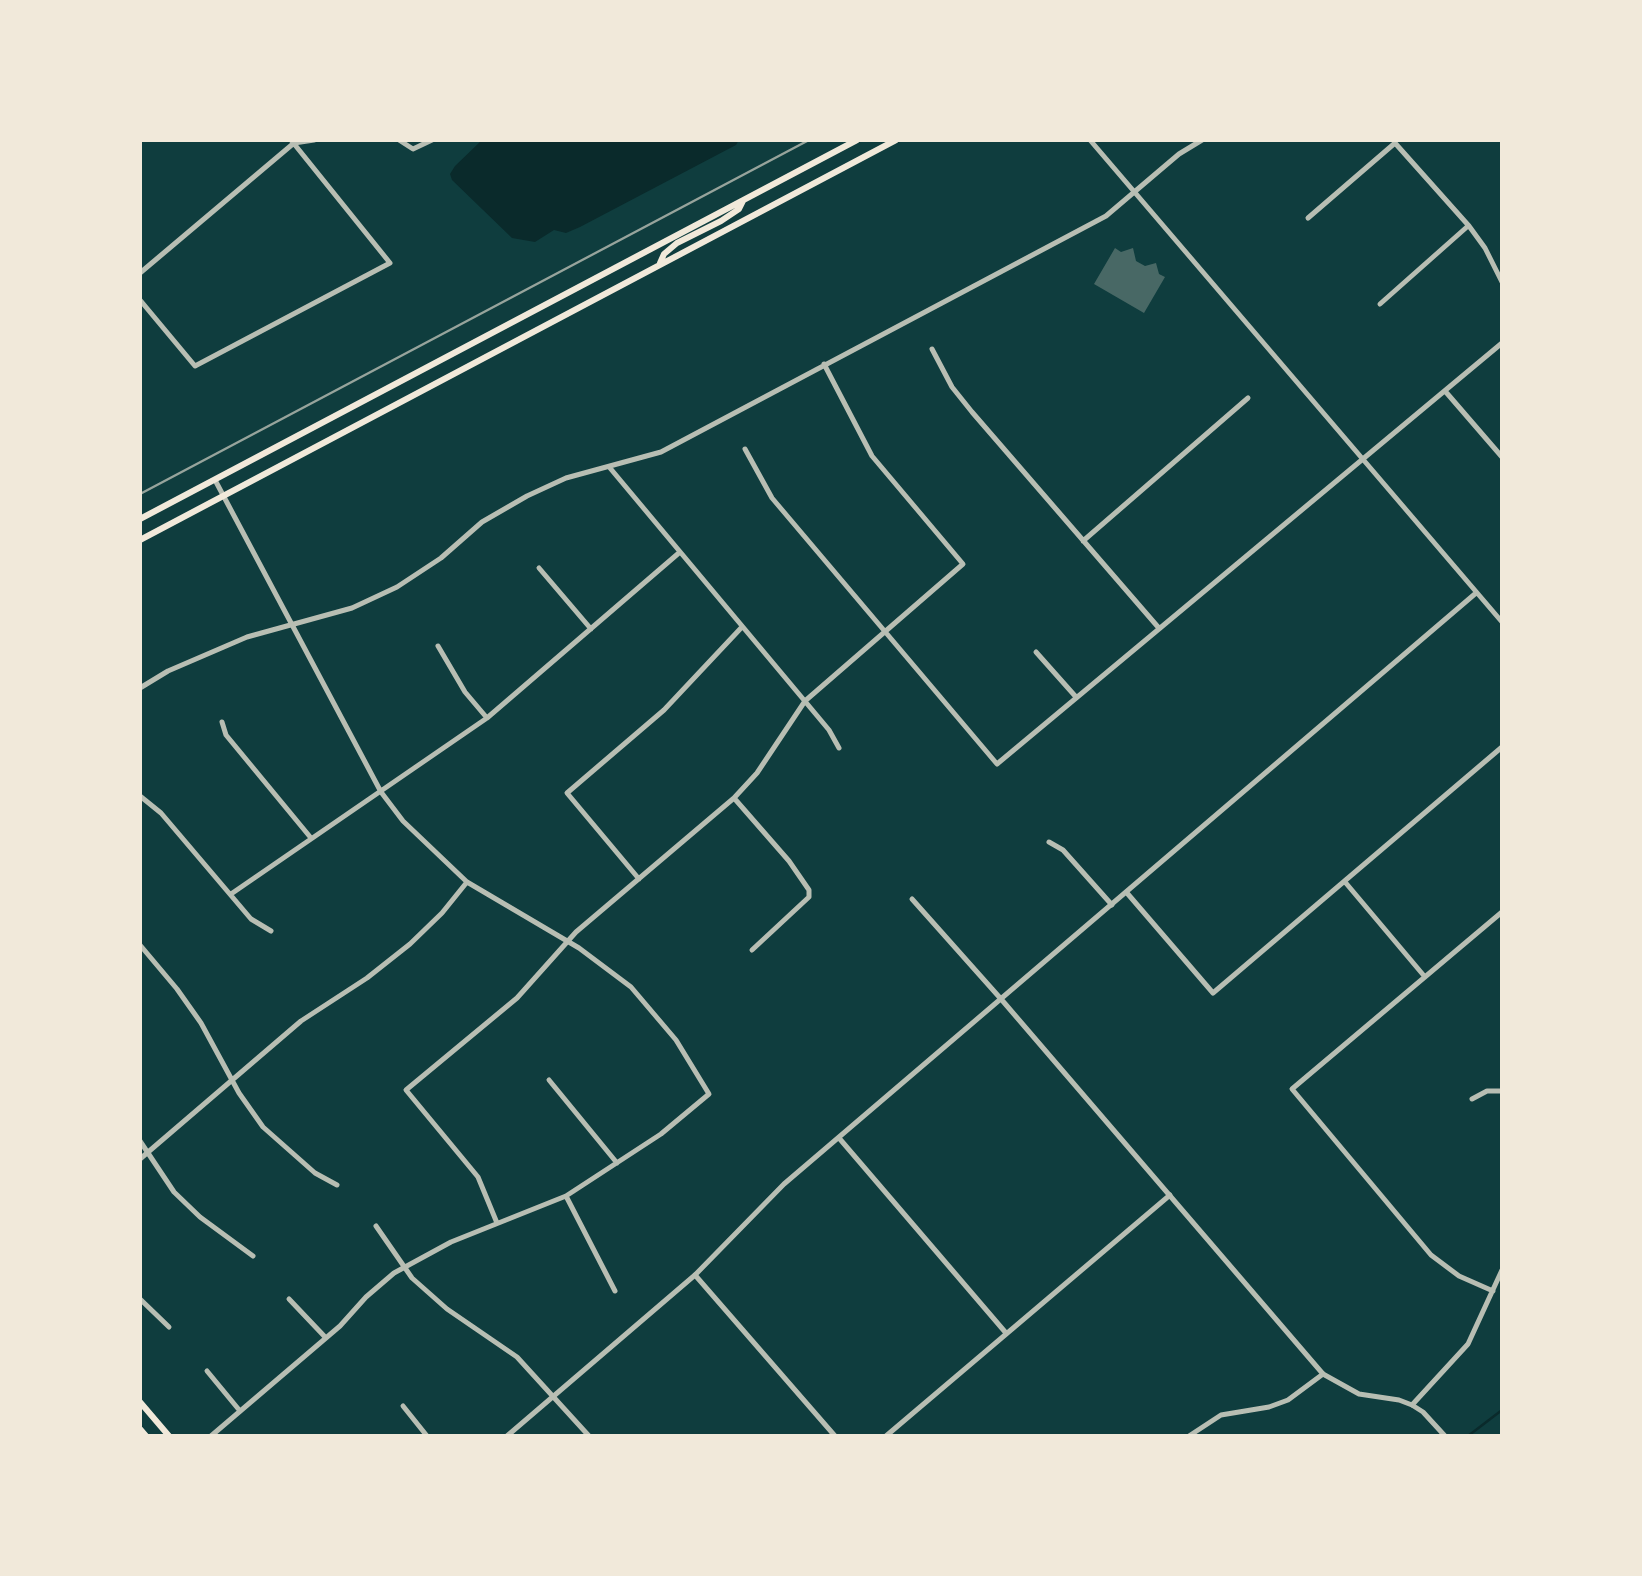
<!DOCTYPE html>
<style>
body{margin:0}
#map{position:relative;width:1642px;height:1576px;overflow:hidden;background:#0f3d3e;font-family:"Sofia Sans Condensed",sans-serif}
canvas{display:block}
.frame{position:absolute;inset:0;border:142px solid #f1e9da;pointer-events:none}
</style>
<div id="map">
<canvas width="1642" height="1576"></canvas>
<div class="frame"></div>
</div>
<script>
const ctx = document.querySelector('canvas').getContext('2d');
ctx.lineJoin = 'round';
function fill(path, color) {
  ctx.fillStyle = color;
  ctx.fill(path, 'evenodd');
}
function poly(rows) {
  const path = new Path2D();
  for (const r of rows) {
    path.moveTo(r[0], r[1]);
    for (let i = 2; i < r.length; i += 2) path.lineTo(r[i], r[i + 1]);
  }
  return path;
}
function strokePath(path, color, width, dash) {
  ctx.strokeStyle = color;
  ctx.lineWidth = width;
  ctx.lineCap = dash ? 'butt' : 'round';
  ctx.setLineDash(dash || []);
  ctx.stroke(path);
}
fill(poly([
 [482,140,739,140,736,145,580,227,566,233,554,230,535,242,512,238,452,180,450,174,455,166]
]), '#0a2a2b');
strokePath(poly([
 [1468,1436,1502,1410]
]), '#0a2a2b', 2.5);
fill(poly([
 [1115,248,1121,252,1133,248,1136,261,1145,266,1156,263,1159,274,1165,277,1144,313,1094,284]
]), '#486865');
strokePath(poly([
 [294,143,314,140],
 [1308,218,1395,143,1469,226,1485,248,1502,282],
 [140,273,294,143],
 [140,300,195,366,390,263,291,140],
 [1380,304,1468,226],
 [932,349,952,387,972,412,1158,627],
 [1445,391,1502,457],
 [745,449,772,498,997,764,1502,343],
 [610,468,829,730,839,748],
 [1083,541,1248,398],
 [539,568,591,629],
 [438,646,465,692,487,718],
 [1036,652,1076,697],
 [140,688,168,671,247,637,352,608,397,587,441,558,482,522,527,496,566,478,661,452,1106,216,1179,154,1202,140],
 [222,722,226,735,311,838],
 [140,796,161,813,251,919,271,931],
 [734,798,789,861,809,890,809,897,752,950],
 [1049,842,1063,850,1112,905],
 [639,879,567,793,664,710,741,628],
 [1345,882,1425,977],
 [1127,893,1213,993,1502,747],
 [231,894,487,718,680,552],
 [912,899,1001,999],
 [140,945,177,989,201,1023,239,1093,263,1127,315,1173,337,1185],
 [549,1080,617,1163],
 [1472,1099,1487,1091,1502,1091],
 [839,1138,1006,1333],
 [140,1141,174,1192,200,1217,253,1256],
 [140,1159,301,1021,367,978,410,944,442,913,467,882],
 [566,1196,615,1291],
 [497,1223,478,1177,406,1090,517,998,576,932,734,798,757,773,805,701,963,564,872,456,824,364],
 [376,1226,412,1278,447,1309,517,1357,589,1436],
 [695,1275,835,1436],
 [1493,1291,1459,1276,1431,1255,1292,1089,1502,912],
 [140,1299,169,1327],
 [289,1299,326,1338],
 [207,1371,240,1411],
 [1412,1405,1468,1344,1502,1270],
 [403,1406,427,1436],
 [211,1436,340,1326,366,1297,394,1273,451,1242,566,1196,661,1134,709,1094,676,1040,631,987,579,948,467,882,403,821,381,792,215,480],
 [886,1436,1170,1195],
 [1189,1436,1221,1415,1269,1407,1288,1400,1323,1374]
]), '#b8beb3', 5);
strokePath(poly([
 [399,140,413,149,432,140],
 [1090,140,1502,622],
 [1001,999,1323,1374,1359,1394,1399,1400,1412,1405,1423,1412,1445,1436],
 [507,1436,695,1275,784,1184,1476,593]
]), '#b8beb3', 5);
strokePath(poly([
 [660,263,664,254,677,243,721,221,739,209,743,201],
 [140,519,857,140],
 [140,540,896,140],
 [140,1402,169,1436],
 [140,1429,146,1436]
]), '#f1e9da', 6);
strokePath(poly([
 [140,494,809,140]
]), '#97a49c', 2.5);
</script>
